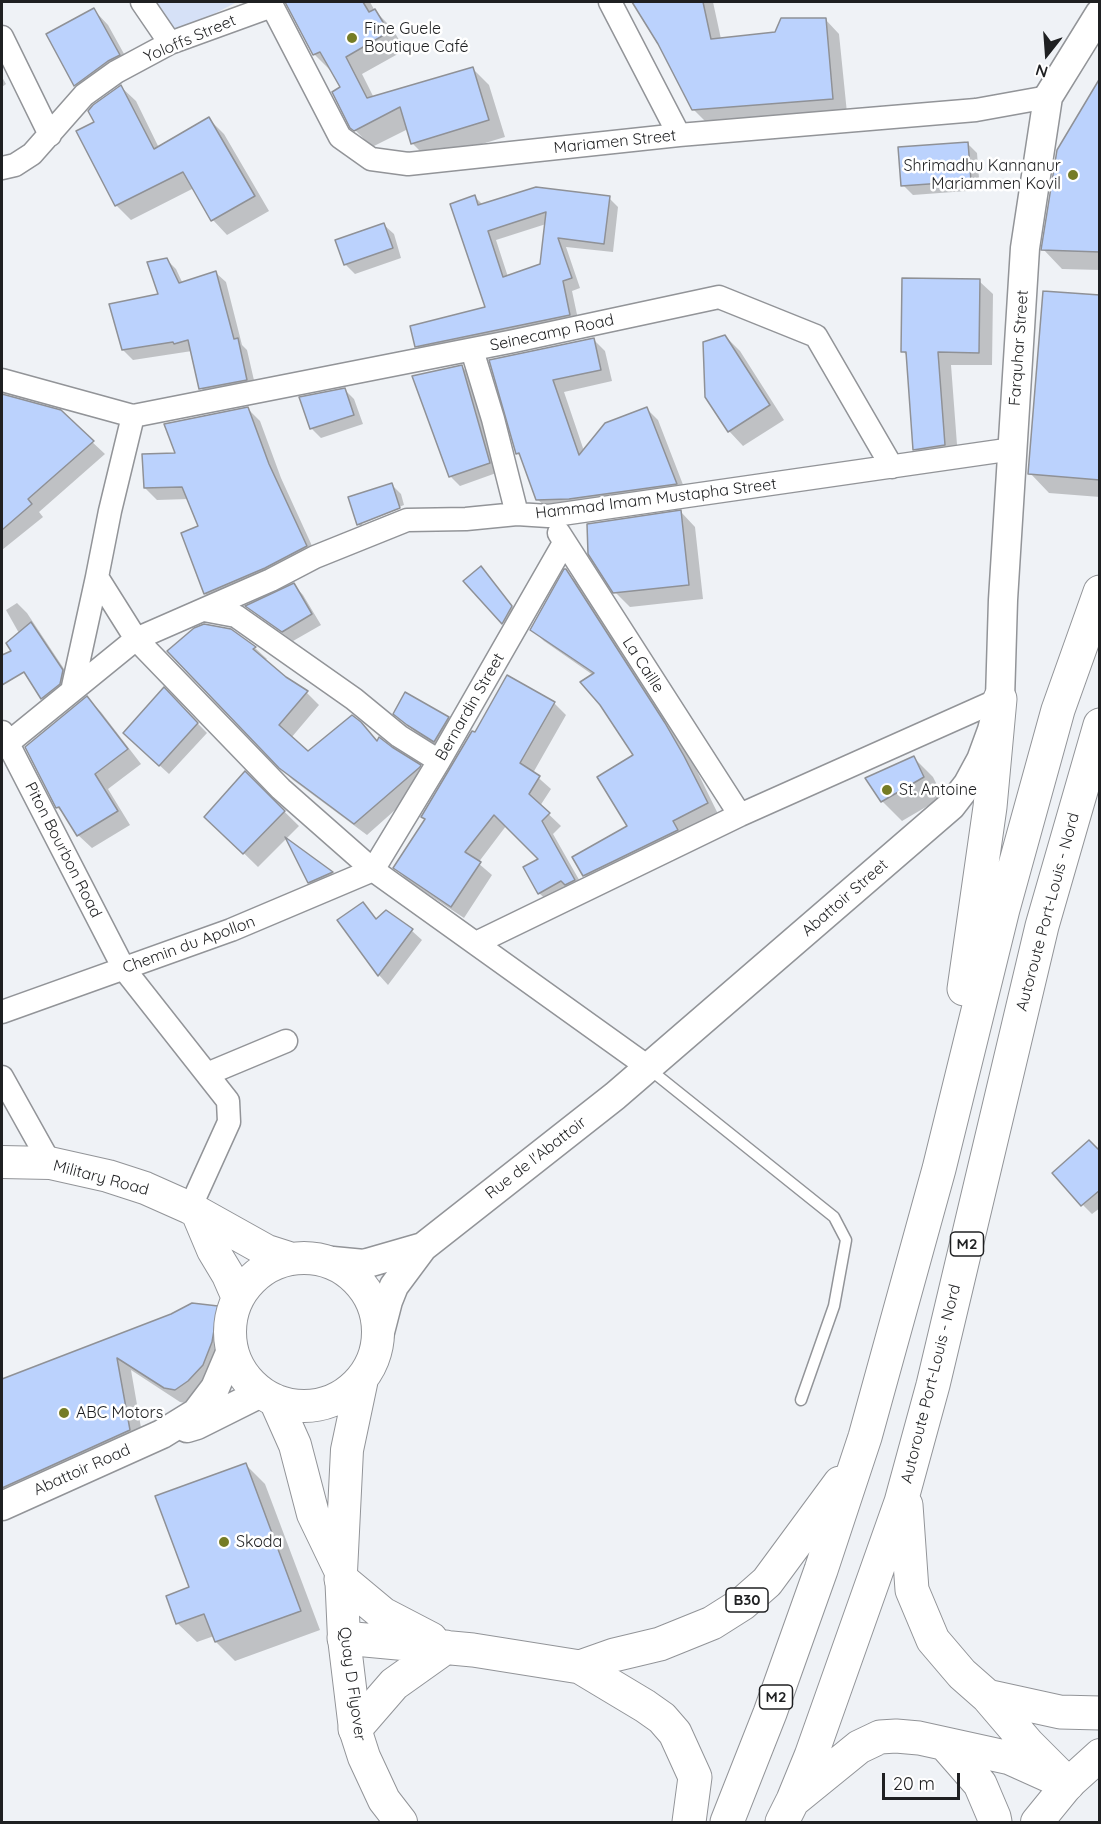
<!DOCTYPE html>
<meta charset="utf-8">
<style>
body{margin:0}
#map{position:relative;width:1101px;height:1824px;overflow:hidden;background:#eff2f6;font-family:Quicksand,sans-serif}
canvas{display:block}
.frame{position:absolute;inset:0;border:3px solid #1f2022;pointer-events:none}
.north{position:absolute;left:1017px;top:24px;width:60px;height:60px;-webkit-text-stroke:4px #fff;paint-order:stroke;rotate:197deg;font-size:16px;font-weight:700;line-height:24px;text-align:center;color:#1f2022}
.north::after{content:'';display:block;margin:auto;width:21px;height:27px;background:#1f2022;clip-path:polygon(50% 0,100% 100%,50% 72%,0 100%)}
.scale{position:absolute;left:882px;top:1773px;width:78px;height:27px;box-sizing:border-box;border:3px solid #1f2022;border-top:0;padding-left:8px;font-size:18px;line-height:21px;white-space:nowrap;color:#1f2022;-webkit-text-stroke:4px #fff;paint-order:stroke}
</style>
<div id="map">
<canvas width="1101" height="1824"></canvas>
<div class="frame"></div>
<div class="north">N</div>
<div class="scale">20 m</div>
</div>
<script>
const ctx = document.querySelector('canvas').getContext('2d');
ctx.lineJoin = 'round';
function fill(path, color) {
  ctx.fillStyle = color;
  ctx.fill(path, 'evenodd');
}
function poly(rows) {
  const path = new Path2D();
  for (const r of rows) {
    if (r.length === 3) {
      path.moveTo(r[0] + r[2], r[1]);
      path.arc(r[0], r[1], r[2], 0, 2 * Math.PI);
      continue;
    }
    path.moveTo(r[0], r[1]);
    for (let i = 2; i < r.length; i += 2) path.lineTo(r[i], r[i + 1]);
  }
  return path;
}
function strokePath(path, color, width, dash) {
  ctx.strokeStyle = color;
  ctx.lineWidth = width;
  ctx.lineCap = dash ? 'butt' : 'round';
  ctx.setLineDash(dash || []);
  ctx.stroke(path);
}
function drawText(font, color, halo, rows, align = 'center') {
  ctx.font = font + ' Quicksand,sans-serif';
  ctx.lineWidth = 5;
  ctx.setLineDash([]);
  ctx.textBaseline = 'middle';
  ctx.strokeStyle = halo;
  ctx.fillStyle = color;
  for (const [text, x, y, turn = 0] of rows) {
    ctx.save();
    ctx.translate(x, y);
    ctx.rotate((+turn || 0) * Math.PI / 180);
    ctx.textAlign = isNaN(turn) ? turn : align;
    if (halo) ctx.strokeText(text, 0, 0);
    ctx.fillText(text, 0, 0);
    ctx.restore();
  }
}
fill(poly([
 [148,2,237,2,167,38]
]), '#d6e1f7');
fill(poly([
 [286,2,370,2,375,11,392,28,405,50,362,74,374,98,472,68,489,85,505,137,429,160,412,143,408,129,372,147,352,127,342,88,332,71,331,71,314,54],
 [633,2,713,2,721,39,776,33,825,19,839,34,847,113,708,124,693,109,659,44],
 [94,10,108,25,133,70,90,99,75,85],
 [2,77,6,84,2,87],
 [1100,81,1100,270,1062,269,1043,249],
 [121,87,136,101,159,148,209,119,224,134,269,211,227,235,213,220,194,188,131,220,116,205,96,122],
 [967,143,977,153,980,190,913,195,903,185],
 [475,197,483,205,609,198,618,207,613,252,566,247,580,288,572,291,579,324,426,355,417,346,487,308],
 [546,224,542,266,508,277,496,240],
 [384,225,394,234,401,258,355,274,345,264],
 [166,259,176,269,183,284,216,273,226,282,242,345,247,350,256,389,210,398,201,388,192,351,133,360,123,350,160,296],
 [979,281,993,294,992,365,951,365,958,458,927,462,914,449,907,356,903,351],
 [1100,297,1100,497,1049,493,1030,473],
 [725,336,740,351,784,420,743,446,729,431],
 [594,340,605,351,612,381,564,392,584,451,647,409,658,420,687,495,549,510,537,499,523,459,517,453,491,361],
 [462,367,472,376,499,472,460,486,450,476],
 [345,390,354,399,363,424,321,438,311,428],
 [2,395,60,412,105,454,39,512,43,517,2,550],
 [248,409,260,421,281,478,318,559,218,606,205,594,183,534,200,527,188,499,157,500,145,488,177,455],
 [391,484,401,494,404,505,362,522,362,525,405,508,409,518,368,534,359,525,350,498],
 [681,512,695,527,703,599,630,607,615,592],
 [481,568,521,617,512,632,465,581],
 [565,571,578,583,677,737,696,769,719,816,597,887,585,875,629,826,635,755,593,675,544,641,532,629],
 [294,585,303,595,321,625,293,641,257,615,248,606],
 [17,603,27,613,72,681,52,708,42,698,33,658,6,610],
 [230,630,255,648,267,659,264,661,285,678,307,693,319,705,291,738,308,753,378,742,420,767,431,778,367,835,293,780,280,767],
 [164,689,207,733,169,774,134,742],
 [87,698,101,712,141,764,108,789,130,825,92,848,78,835,67,817,58,808,27,747],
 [554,703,566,715,533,773,551,789,540,806,561,826,553,834,586,892,552,905,539,893,541,860,506,826,478,863,492,875,464,918,407,880,395,868,426,820,475,734],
 [448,718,457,728,444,751,418,734,405,723],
 [914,758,933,777,943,797,902,821,882,801,867,779],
 [245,773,299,826,258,867,221,831],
 [289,842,332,873,341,882,319,892,309,882],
 [363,904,377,920,386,912,412,931,422,940,388,985,379,975,339,920],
 [1100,1153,1100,1208,1092,1214,1083,1205],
 [193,1304,218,1308,232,1322,226,1358,190,1404,180,1402,131,1370,144,1445,2,1515,2,1381,171,1315],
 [246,1465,265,1484,320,1630,235,1661,216,1642,214,1636,197,1642,177,1623]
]), '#0003');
const building = poly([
 [285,2,363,2,369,12,375,9,389,32,346,57,367,98,473,67,489,120,411,144,400,107,354,131,350,128,332,92,340,87,320,52,313,55,285,2],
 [632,2,703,2,711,39,775,32,781,18,826,18,833,99,692,110,658,44,632,2],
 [94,8,120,55,108,61,74,86,46,34,94,8],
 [1100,78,1100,252,1041,250,1057,150,1100,78],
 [121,85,154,149,209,117,255,196,211,221,183,172,115,206,76,131,94,122,88,111,93,105,121,85],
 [968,142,971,181,901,186,898,147,968,142],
 [536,187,610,196,604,244,558,238,572,278,563,281,570,315,415,347,410,326,485,307,450,204,475,195,478,205,536,187],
 [546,212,540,264,503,277,488,231,546,212],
 [384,223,393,248,344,265,335,240,384,223],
 [167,258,179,283,216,271,234,339,238,338,247,380,199,389,188,340,174,344,173,342,122,350,109,304,158,294,147,262,167,258],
 [902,278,980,279,979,353,938,352,945,445,913,450,906,352,901,352,902,278],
 [1043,291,1100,295,1100,480,1028,474,1043,291],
 [725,335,770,405,728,432,705,397,703,342,725,335],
 [594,338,601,370,553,380,579,455,605,423,647,407,677,484,569,499,536,500,519,453,516,454,489,360,594,338],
 [462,365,490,463,449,477,412,376,462,365],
 [345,388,354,415,310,429,299,397,345,388],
 [2,394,61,410,94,441,28,499,32,504,2,530,2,394],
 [248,407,269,464,307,546,265,568,204,594,181,533,198,526,182,487,144,488,142,454,175,453,164,424,248,407],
 [392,483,400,508,357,525,348,497,392,483],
 [681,510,689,585,613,593,588,554,587,524,681,510],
 [481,566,512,606,502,624,463,581,481,566],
 [564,569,566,569,665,723,684,756,708,803,673,821,678,830,583,876,572,857,627,826,597,777,633,755,600,705,580,682,594,673,530,630,564,569],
 [294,583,312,614,282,632,245,606,294,583],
 [31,622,63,670,60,684,41,699,24,672,2,685,2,655,11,651,6,643,31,622],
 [204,624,231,629,256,647,253,649,286,677,308,691,279,725,308,751,352,715,361,722,377,741,379,737,392,747,421,765,420,767,354,824,279,768,167,651,194,628,204,624],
 [507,675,555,702,520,763,540,776,529,794,550,813,542,821,575,880,565,885,561,881,538,894,523,867,538,859,494,815,465,852,481,862,451,907,393,868,425,819,421,817,472,731,475,732,507,675],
 [164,687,198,723,159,766,123,733,164,687],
 [405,692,449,717,434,742,407,725,393,714,405,692],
 [87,696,128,749,95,774,118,811,77,836,59,807,56,808,25,747,87,696],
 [914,756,924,777,881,802,865,778,914,756],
 [245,771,285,811,243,854,204,817,245,771],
 [285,837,333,872,308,883,285,837],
 [363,902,376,919,386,910,413,929,378,976,337,920,363,902],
 [1089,1140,1100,1151,1100,1190,1081,1206,1052,1173,1089,1140],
 [192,1303,218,1306,212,1342,203,1365,188,1381,175,1390,164,1388,117,1358,130,1430,2,1488,2,1379,171,1314,192,1303],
 [246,1463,301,1611,215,1642,204,1614,176,1624,166,1596,189,1587,155,1496,246,1463]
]);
fill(building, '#bbd2fd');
strokePath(building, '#8f9196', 1.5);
const service = poly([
 [648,1068,834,1217,846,1240,834,1306,801,1400]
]);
const minor = poly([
 [142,2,170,43],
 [270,2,340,137,371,159,408,164,679,135,976,110,1048,97],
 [610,2,679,135],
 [2,37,50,135],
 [2,168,15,165,32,154,84,95,116,72,170,43,272,6],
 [472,350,493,419,517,514],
 [2,380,133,416,514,341,719,297,816,336,892,467],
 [133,416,110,511,97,577,136,639,281,789,373,870,648,1067],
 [559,533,740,815],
 [204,610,236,616,354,699,399,736,439,761],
 [72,691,97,577],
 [2,732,124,969,228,1101,229,1122,190,1208],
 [2,748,136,639,271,580,315,557,407,520,466,519,517,514,548,516,1013,449],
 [476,943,740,815,1000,699],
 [2,1012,231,930,373,870,439,761,564,543],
 [207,1074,286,1041],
 [2,1077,50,1163]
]);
const tertiary = poly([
 [322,1260,364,1264,423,1247],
 [379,1336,388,1301,394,1286,423,1247,615,1096,951,806,968,784,981,760,992,730,1000,699,1003,600,1025,248,1048,97,1100,13],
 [187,1428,197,1425,261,1393],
 [2,1506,162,1434,196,1413,215,1388,232,1348]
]);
const secondary = poly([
 [2,1162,50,1163,108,1176,145,1188,190,1208,267,1251,292,1259],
 [197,1212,213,1250,228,1275,238,1298],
 [304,1332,74],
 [362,1379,347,1450,341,1572,344,1638,355,1729,364,1757,384,1800,401,1822],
 [275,1400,295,1445,313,1514,339,1568],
 [1037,1822,1068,1784,1100,1755]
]);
const trunk = poly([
 [964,989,990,807,1000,699],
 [906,1505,912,1590,933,1640,962,1674,987,1696,1028,1744,1068,1784],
 [341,1579,383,1614,431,1639],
 [344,1638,473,1650,580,1667,645,1706,662,1718,675,1733,695,1777,689,1822],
 [580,1667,614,1655,660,1644,712,1623,742,1604,767,1582,840,1483],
 [987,1696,1060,1712,1100,1713],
 [355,1729,394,1684,446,1647],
 [945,1744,980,1784,994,1817,995,1822],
 [795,1799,859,1747,880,1737,896,1736,919,1738,1010,1758,1050,1776],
 [727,1822,770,1713,821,1570,865,1437,939,1169,1003,909,1058,710,1100,592],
 [782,1822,793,1800,811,1756,901,1502,933,1385,1042,926,1100,725]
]);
strokePath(service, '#929498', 13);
strokePath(minor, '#929498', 25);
strokePath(tertiary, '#929498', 31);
strokePath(secondary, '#929498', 34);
strokePath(trunk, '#929498', 35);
strokePath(service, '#fff', 10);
strokePath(minor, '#fff', 22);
strokePath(tertiary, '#fff', 28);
strokePath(secondary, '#fff', 32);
strokePath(trunk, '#fff', 33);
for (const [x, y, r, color] of [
 [352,38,6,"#757c26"],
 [1073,175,6,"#757c26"],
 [887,790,6,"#757c26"],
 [64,1413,6,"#757c26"],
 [224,1542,6,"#757c26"]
]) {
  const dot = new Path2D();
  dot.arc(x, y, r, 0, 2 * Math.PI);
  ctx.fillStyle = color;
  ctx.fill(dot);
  strokePath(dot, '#fff', 2);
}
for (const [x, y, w] of [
 [967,1244,33],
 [747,1600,42],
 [776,1697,33]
]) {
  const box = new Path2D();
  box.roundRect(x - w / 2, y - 12, w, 24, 4.5);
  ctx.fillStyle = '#fff';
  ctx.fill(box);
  strokePath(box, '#1f2022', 1.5);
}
drawText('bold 15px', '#1f2022', null, [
 ["M2",967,1244],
 ["B30",747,1600],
 ["M2",776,1697]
]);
drawText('16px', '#1f2022', '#fff', [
 ["Fine Guele",364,29],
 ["Boutique Café",364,47],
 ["Shrimadhu Kannanur",1061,166,"right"],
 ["Mariammen Kovil",1061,184,"right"],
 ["St. Antoine",899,790],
 ["ABC Motors",76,1413],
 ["Skoda",236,1542]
], 'left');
drawText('16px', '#1f2022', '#fff', [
 ["Yoloffs Street",190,39,-23],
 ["Mariamen Street",615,142,-6],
 ["Seinecamp Road",552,333,-12],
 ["Farquhar Street",1019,348,-86],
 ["Hammad Imam Mustapha Street",656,499,-7],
 ["La Caille",643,665,57],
 ["Bernardin Street",470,707,-60],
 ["Piton Bourbon Road",63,850,63],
 ["Abattoir Street",845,898,-41],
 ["Autoroute Port-Louis - Nord",1048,912,-75],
 ["Chemin du Apollon",189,945,-20],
 ["Rue de l'Abattoir",536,1158,-38],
 ["Military Road",101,1178,15],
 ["Autoroute Port-Louis - Nord",931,1384,-76],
 ["Abattoir Road",82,1470,-24],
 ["Quay D Flyover",352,1684,82]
]);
</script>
